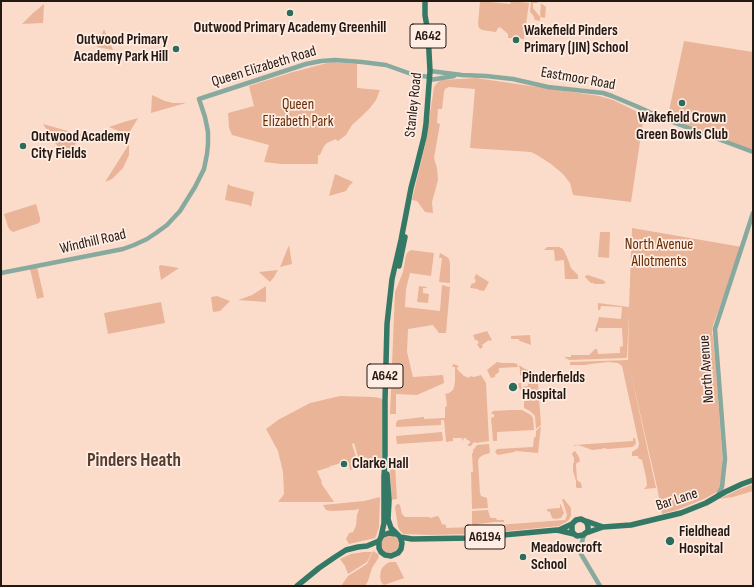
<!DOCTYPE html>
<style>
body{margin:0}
#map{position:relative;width:754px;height:587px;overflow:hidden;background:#fbdccb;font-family:"Sofia Sans Condensed",sans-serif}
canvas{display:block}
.frame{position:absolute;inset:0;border:2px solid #231812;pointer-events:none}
</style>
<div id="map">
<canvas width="754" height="587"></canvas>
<div class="frame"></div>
</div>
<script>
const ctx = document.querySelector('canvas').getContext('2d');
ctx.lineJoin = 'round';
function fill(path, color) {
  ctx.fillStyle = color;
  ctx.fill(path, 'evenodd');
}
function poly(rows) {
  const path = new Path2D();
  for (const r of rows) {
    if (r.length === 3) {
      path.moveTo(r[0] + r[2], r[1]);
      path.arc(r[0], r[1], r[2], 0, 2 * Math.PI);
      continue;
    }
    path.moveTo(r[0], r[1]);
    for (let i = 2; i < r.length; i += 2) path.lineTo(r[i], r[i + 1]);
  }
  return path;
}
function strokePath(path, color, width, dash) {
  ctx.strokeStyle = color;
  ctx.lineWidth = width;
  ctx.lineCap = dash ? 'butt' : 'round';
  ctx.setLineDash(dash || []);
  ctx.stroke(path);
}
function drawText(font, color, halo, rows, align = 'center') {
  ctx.font = font + ' "Sofia Sans Condensed",sans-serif';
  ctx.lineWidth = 3.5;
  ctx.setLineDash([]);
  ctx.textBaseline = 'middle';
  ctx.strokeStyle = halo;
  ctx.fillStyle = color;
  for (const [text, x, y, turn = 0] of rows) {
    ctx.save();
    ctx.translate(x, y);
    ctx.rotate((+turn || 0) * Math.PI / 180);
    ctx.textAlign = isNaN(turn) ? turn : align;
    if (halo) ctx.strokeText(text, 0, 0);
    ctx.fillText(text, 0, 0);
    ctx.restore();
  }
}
fill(poly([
 [480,1,510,4,511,1,529,3,524,39,508,38,508,34,500,27,498,28,496,32,482,30,479,28,478,24],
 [531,1,532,1,533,3,533,1,538,1,537,3,533,3,533,8,540,17,541,3,546,7,545,18,540,17,540,21,535,20,533,15,530,12],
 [44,4,43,23,22,24,33,13],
 [104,29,108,39,113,50,97,47],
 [684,41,753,52,753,152,667,120],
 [331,62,357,64,357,88,380,90,376,100,370,108,362,116,352,125,346,135,338,141,337,141,336,139,327,143,324,146,320,155,318,155,318,163,317,164,281,164,264,162,269,145,232,135,229,128,228,113,254,106,249,86,293,72],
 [476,78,599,96,613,100,644,115,631,202,573,195,570,183,563,174,551,164,537,155,531,152,470,148,475,89,449,87,445,89,444,92,442,109,438,109,437,123,440,124,434,158,437,168,438,180,432,202,433,213,425,212,417,201,412,200,426,141,434,87,437,83,441,80],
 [152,95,165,101,173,103,186,103,151,113],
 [138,118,128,135,109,127,124,122],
 [43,124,82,135,65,158,49,133],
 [129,144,129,155,123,168,112,179,105,182],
 [335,174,353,182,349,186,346,191,329,196],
 [228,184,231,186,254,192,251,207,249,205,225,200],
 [36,204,40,218,40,221,39,223,16,231,13,232,10,230,8,227,4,214],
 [632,228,742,247,713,325,712,333,713,337,715,358,723,465,721,486,717,492,704,499,677,510,662,514,657,487,629,365,656,488,644,489,646,487,647,485,646,477,642,460,638,458,638,456,632,456,632,452,638,448,639,444,622,366,618,363,608,362,591,364,585,365,570,365,570,362,628,360,629,312,627,357,626,358,569,360,564,357,571,357,571,355,589,355,595,349,597,349,598,354,620,353,620,347,623,346,622,328,598,328,598,331,596,332,595,330,599,317,621,319,622,307,601,306,600,310,598,310,598,303,629,307],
 [600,232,610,232,609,258,598,257],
 [289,245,292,264,280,267],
 [547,247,559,247,563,249,567,257,571,268,578,275,578,279,565,279,564,260,555,261,554,250,544,250],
 [411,250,434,253,431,276,410,273,406,289,405,307,440,311,442,285,450,287,446,333,439,333,433,325,408,329,407,352,413,377,443,375,444,383,417,395,396,394,396,414,390,414,395,292,403,272,406,255,408,252],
 [440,253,447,257,449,259,450,263,450,283,439,282,442,258,439,258],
 [160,265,173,267,179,268,161,280,159,267],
 [37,267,44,297,37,299,30,269],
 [278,270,274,277,270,282,259,272],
 [476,274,489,282,484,291,478,290,478,289,470,288,472,283,474,284,476,280,474,279],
 [588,275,603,280,606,283,603,284,594,284,594,283,591,283,585,277,585,276],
 [266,286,266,302,238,300,252,295],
 [419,286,427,287,427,288,423,288,423,293,429,294,428,303,417,302],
 [217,296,230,301,220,311,213,312,211,297],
 [161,302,165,323,108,334,104,313],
 [487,331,492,340,490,341,489,340,482,345,483,347,480,349,477,344,479,343,477,340,475,340,473,335],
 [530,335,531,345,520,341,518,339,511,339,511,336],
 [497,362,502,363,514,363,517,364,518,367,499,368,499,372,495,375,495,377,491,378,487,370],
 [453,364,459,366,457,368,457,369,464,376,469,378,470,376,474,377,481,375,486,383,489,441,476,443,476,442,473,443,471,446,468,446,468,444,470,443,470,441,467,440,466,438,464,438,463,440,462,441,462,438,453,438,453,441,446,442,444,420,441,420,441,425,396,427,396,423,398,420,423,417,424,417,424,419,445,418,445,407,447,406,446,397,445,394,449,393,453,390,454,387,455,381,455,367,452,367],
 [519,365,525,369,533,371,537,377,534,378,533,376,527,377,521,376,520,375,520,370],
 [521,383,521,387,528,386,528,383,538,383,541,425,536,429,535,416,530,411,524,408,524,401,527,401,526,391,523,391,523,393,516,384],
 [340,396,373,397,380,398,383,400,382,461,370,465,368,465,366,457,359,460,354,443,352,444,359,467,350,470,348,461,331,466,330,465,330,467,317,471,322,482,321,483,334,502,278,502,284,494,283,472,278,451,266,429,278,420,310,403],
 [512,410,522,410,531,415,533,418,534,430,497,432,497,441,493,441,491,418,494,417,494,414,491,414,492,412,493,411],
 [541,426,538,453,516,451,514,452,498,455,495,452,497,449,533,447,534,438,536,436,536,431],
 [442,432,443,440,442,441,397,444,396,436],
 [633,438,635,438,636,443,634,446,632,447,608,449,603,448,602,449,592,450,584,447,578,445,574,446,574,445,633,441],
 [489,444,490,453,483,455,479,458,478,461,480,493,481,496,487,498,488,508,472,509,471,472,473,472,472,453,473,453,473,450,477,445],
 [575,451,579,457,580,462,578,462,576,464,577,480,581,483,582,488,577,488,576,487,576,481,573,471,573,463,574,463,574,458,572,454,573,452],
 [390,465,395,465,397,499,391,500],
 [753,484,753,491,733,497,719,499,740,489],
 [380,497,379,527,376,536,375,538,371,539,349,544,346,539,349,533,353,532,355,528,356,525,357,515,359,509,354,510,331,511,326,510,323,505,364,501],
 [562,499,564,499,571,508,571,516,568,521,559,526,499,532,473,533,479,527,485,526,564,520,565,520,567,515],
 [397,504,398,504,400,505,402,514,405,517,429,517,430,518,437,516,439,517,442,524,446,525,446,528,472,527,472,511,488,510,490,517,491,518,496,518,497,520,504,520,504,522,494,522,479,524,470,534,431,535,404,534,400,531,398,527,395,507],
 [560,504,561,505,564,513,561,518,555,519,552,518,550,512,547,511,547,509,560,508],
 [390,544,9],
 [373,551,378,554,379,557,372,568,368,581,365,586,341,586,348,576,367,564],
 [364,552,372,552,367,562,348,574,345,566,340,559,351,554],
 [390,562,396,562,404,578,384,585,381,582,380,577,381,570,382,568,386,564]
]), '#eab498');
strokePath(poly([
 [430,71,462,75,486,76,513,79,548,87,603,93,612,96,636,106,667,120,753,152],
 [430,80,454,76],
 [1,273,123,249,134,245,147,239,156,233,167,225,180,211,195,187,204,169,207,154,208,144,208,132,205,117,199,99,306,64,321,61,335,60,362,62,386,65,414,75,430,77],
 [718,495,722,487,725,459,715,329,753,213],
 [585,534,583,538,581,547,581,554,600,586]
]), '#88aa9e', 4.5);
strokePath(poly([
 [399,266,405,237],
 [387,474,389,501,388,519,391,528,400,537,402,543,401,549,398,553,391,556,385,555,381,552,379,548,379,541,381,537,383,535,389,533,396,534],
 [586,521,603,527],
 [559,530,572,524,576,520,581,519,585,521,587,523,588,527,588,531,583,535,577,536,574,534,572,531,572,524],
 [586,533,603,527,631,525,681,513,706,503,725,492,742,484,753,480],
 [381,537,384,523,384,476,385,462,385,401,387,324,392,279,401,240,411,188,416,169,424,137,426,124,430,71,428,33,425,15,425,1],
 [400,537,412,539,471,538,557,530,574,534],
 [297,586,319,568,335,557,346,550,358,547,367,546,379,541]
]), '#337966', 5.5);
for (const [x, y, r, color] of [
 [290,13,4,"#2c6c5b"],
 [516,40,4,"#2c6c5b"],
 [176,49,4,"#2c6c5b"],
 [682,103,4,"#2c6c5b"],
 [23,146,4,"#2c6c5b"],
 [513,387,5,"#2c6c5b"],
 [344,464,4,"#2c6c5b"],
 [670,541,5,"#2c6c5b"],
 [523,557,4,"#2c6c5b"]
]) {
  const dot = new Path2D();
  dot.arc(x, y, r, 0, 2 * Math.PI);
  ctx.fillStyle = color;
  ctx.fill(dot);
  strokePath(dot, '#ffece2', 1.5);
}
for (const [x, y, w] of [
 [428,36,36],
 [385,376,36],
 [485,537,40]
]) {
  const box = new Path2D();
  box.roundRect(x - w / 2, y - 12, w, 24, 3);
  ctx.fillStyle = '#ffece2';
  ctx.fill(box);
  strokePath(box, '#231812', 1);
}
drawText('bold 14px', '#231812', null, [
 ["A642",428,36],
 ["A642",385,376],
 ["A6194",485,537]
]);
drawText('bold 15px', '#231812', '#ffece2', [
 ["Outwood Primary Academy Greenhill",290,28,"center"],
 ["Wakefield Pinders",524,31],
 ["Primary (JIN) School",524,48],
 ["Outwood Primary",168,40,"right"],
 ["Academy Park Hill",168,57,"right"],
 ["Wakefield Crown",682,118,"center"],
 ["Green Bowls Club",682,135,"center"],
 ["Outwood Academy",31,137],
 ["City Fields",31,154],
 ["Pinderfields",522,378],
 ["Hospital",522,395],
 ["Clarke Hall",352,464],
 ["Fieldhead",679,532],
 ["Hospital",679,549],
 ["Meadowcroft",531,548],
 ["School",531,565]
], 'left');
drawText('15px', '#231812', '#ffece2', [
 ["Queen Elizabeth Road",264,67,-17],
 ["Eastmoor Road",578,79,10],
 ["Stanley Road",414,105,-84],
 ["Windhill Road",93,242,-13],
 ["North Avenue",707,369,-94],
 ["Bar Lane",677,500,-18]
]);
drawText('15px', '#642a01', '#ffece2', [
 ["Queen",298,105],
 ["Elizabeth Park",298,122],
 ["North Avenue",659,245],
 ["Allotments",659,262]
]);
drawText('bold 19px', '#563d30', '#ffece2', [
 ["Pinders Heath",134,461]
]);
</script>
